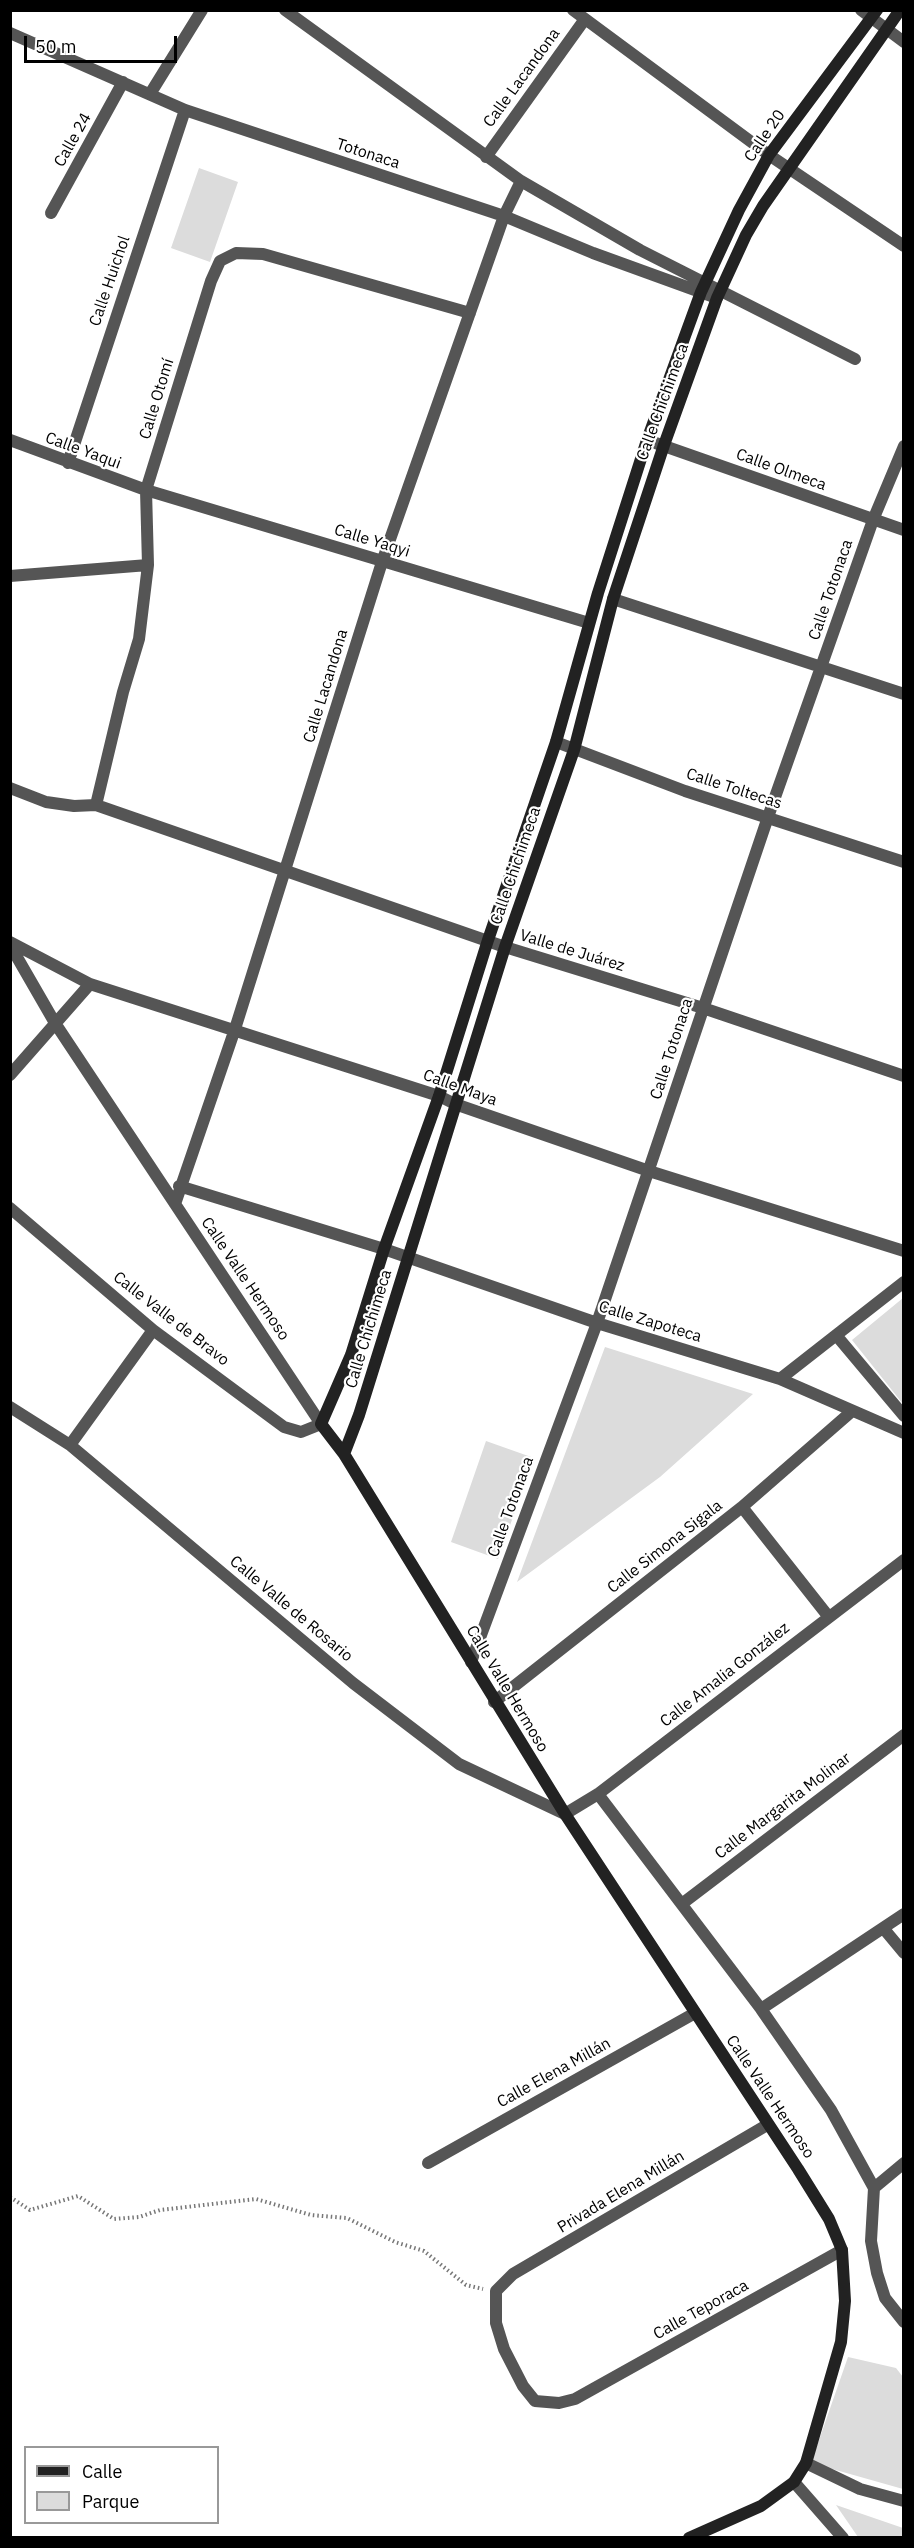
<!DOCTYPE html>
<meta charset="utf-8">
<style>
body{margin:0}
#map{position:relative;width:914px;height:2548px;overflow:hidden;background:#fff;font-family:"IBM Plex Sans",sans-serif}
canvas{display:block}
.frame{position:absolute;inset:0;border:12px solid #000;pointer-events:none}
.legend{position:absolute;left:24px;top:2446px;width:195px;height:78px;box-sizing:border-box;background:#fff;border:2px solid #999;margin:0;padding:8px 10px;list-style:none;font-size:18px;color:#000}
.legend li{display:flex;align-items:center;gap:12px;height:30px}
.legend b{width:30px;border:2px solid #999}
.scale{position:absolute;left:24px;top:36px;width:153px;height:27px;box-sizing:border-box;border:3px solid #000;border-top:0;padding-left:8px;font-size:18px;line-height:21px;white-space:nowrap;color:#000;-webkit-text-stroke:4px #fff;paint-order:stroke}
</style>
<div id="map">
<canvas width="914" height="2548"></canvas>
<div class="frame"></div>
<ul class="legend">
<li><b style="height:8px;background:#222"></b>Calle</li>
<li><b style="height:16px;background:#dcdcdc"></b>Parque</li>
</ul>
<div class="scale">50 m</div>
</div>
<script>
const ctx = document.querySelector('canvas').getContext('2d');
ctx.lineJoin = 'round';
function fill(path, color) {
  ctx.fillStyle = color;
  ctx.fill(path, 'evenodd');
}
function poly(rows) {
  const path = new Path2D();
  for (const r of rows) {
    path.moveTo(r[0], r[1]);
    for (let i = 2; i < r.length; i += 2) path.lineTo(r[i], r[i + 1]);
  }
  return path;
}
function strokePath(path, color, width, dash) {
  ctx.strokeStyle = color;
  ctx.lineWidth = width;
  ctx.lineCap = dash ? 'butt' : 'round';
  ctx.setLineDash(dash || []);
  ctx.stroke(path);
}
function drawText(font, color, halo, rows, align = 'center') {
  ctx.font = font + ' "IBM Plex Sans",sans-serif';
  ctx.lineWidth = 4.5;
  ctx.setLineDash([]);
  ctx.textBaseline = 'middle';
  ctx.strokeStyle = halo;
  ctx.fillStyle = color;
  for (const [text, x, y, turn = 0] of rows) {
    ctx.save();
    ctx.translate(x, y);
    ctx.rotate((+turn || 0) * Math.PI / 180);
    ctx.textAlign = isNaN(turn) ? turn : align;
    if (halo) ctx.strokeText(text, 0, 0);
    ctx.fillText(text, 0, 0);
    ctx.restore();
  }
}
fill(poly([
 [199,168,238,182,210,262,171,248],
 [903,1298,903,1404,852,1340],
 [605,1347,753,1394,660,1477,517,1582],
 [486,1441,534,1458,498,1559,451,1542],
 [848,2357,896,2368,903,2377,903,2489,811,2463],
 [836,2505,903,2528,903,2537,858,2537]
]), '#dcdcdc');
strokePath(poly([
 [10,2197,30,2210,78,2196,114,2219,139,2217,160,2210,256,2199,311,2215,347,2218,395,2242,424,2251,466,2285,483,2289]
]), '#777', 4, [1.5, 3]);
strokePath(poly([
 [285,10,521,181,640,250,855,359],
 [573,10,769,155,904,246],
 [861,10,904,42],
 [10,33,185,110,504,216,593,253,717,298],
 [150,94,202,10],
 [486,157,585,19],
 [51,213,123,82],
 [10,440,146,490,589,623],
 [647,440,904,530],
 [68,463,185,110],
 [10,576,148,565],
 [613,599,904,694],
 [556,742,685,791,904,862],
 [10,788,46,802,74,806,96,805,505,947,703,1008,904,1076],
 [96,805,123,692,139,639,148,565,146,490,211,281,220,261,236,253,263,254,470,313],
 [10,942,90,984,439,1096,455,1104,649,1171,904,1251],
 [10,945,55,1023,321,1424,301,1432,284,1427,153,1330,10,1208],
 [10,1075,90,984],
 [179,1186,384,1249,597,1323,780,1379,904,1433],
 [175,1204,235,1029,382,562,504,216,521,181],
 [836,1335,904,1416],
 [780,1379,904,1282],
 [10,1407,70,1445,353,1683,459,1764,565,1814,598,1794,904,1560],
 [70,1445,153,1330],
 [742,1507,828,1616],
 [471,1662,597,1323,768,817,873,520,904,446],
 [494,1702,742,1507,851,1412],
 [598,1794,761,2009,831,2110,874,2188,871,2241,877,2273,885,2298,904,2322],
 [683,1903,904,1735],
 [884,1929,904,1953],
 [761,2009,904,1914],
 [767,2125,513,2274,496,2291,496,2323,504,2349,523,2386,535,2401,559,2403,575,2399,842,2250],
 [428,2163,695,2013],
 [874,2188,904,2163],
 [806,2463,860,2489,904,2501],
 [794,2482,843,2538]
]), '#555', 12);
strokePath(poly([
 [344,1454,359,1415,505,947,574,750,613,599,664,445,717,298,746,235,763,206,900,10],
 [689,2538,761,2506,794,2482,806,2463,841,2342,845,2301,842,2250,829,2219,798,2169,565,1814,344,1454,321,1424,351,1355,384,1249,439,1096,488,940,556,742,598,593,647,440,701,292,739,210,769,155,877,10]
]), '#222', 12);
drawText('16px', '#000', '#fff', [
 ["Calle Lacandona",522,78,-54],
 ["Calle 20",765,136,-56],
 ["Calle 24",73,140,-61],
 ["Totonaca",368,154,18],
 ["Calle Huichol",110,281,-71],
 ["Calle Otomí",157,399,-73],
 ["Calle Chichimeca",663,402,-70],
 ["Calle Yaqui",83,451,20],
 ["Calle Olmeca",781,470,20],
 ["Calle Yaqyi",372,541,17],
 ["Calle Totonaca",831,590,-71],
 ["Calle Lacandona",326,686,-73],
 ["Calle Toltecas",734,789,18],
 ["Calle Chichimeca",516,866,-71],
 ["Valle de Juárez",572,951,17],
 ["Calle Totonaca",672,1049,-72],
 ["Calle Maya",460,1088,20],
 ["Calle Valle Hermoso",245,1279,56],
 ["Calle Valle de Bravo",171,1319,38],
 ["Calle Zapoteca",650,1322,17],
 ["Calle Chichimeca",369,1329,-73],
 ["Calle Totonaca",511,1507,-70],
 ["Calle Simona Sigala",665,1547,-38],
 ["Calle Valle de Rosario",291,1609,40],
 ["Calle Amalia González",725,1675,-38],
 ["Calle Valle Hermoso",507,1689,59],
 ["Calle Margarita Molinar",783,1806,-37],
 ["Calle Elena Millán",554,2073,-29],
 ["Calle Valle Hermoso",770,2097,56],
 ["Privada Elena Millán",621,2192,-31],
 ["Calle Teporaca",701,2310,-29]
]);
</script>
